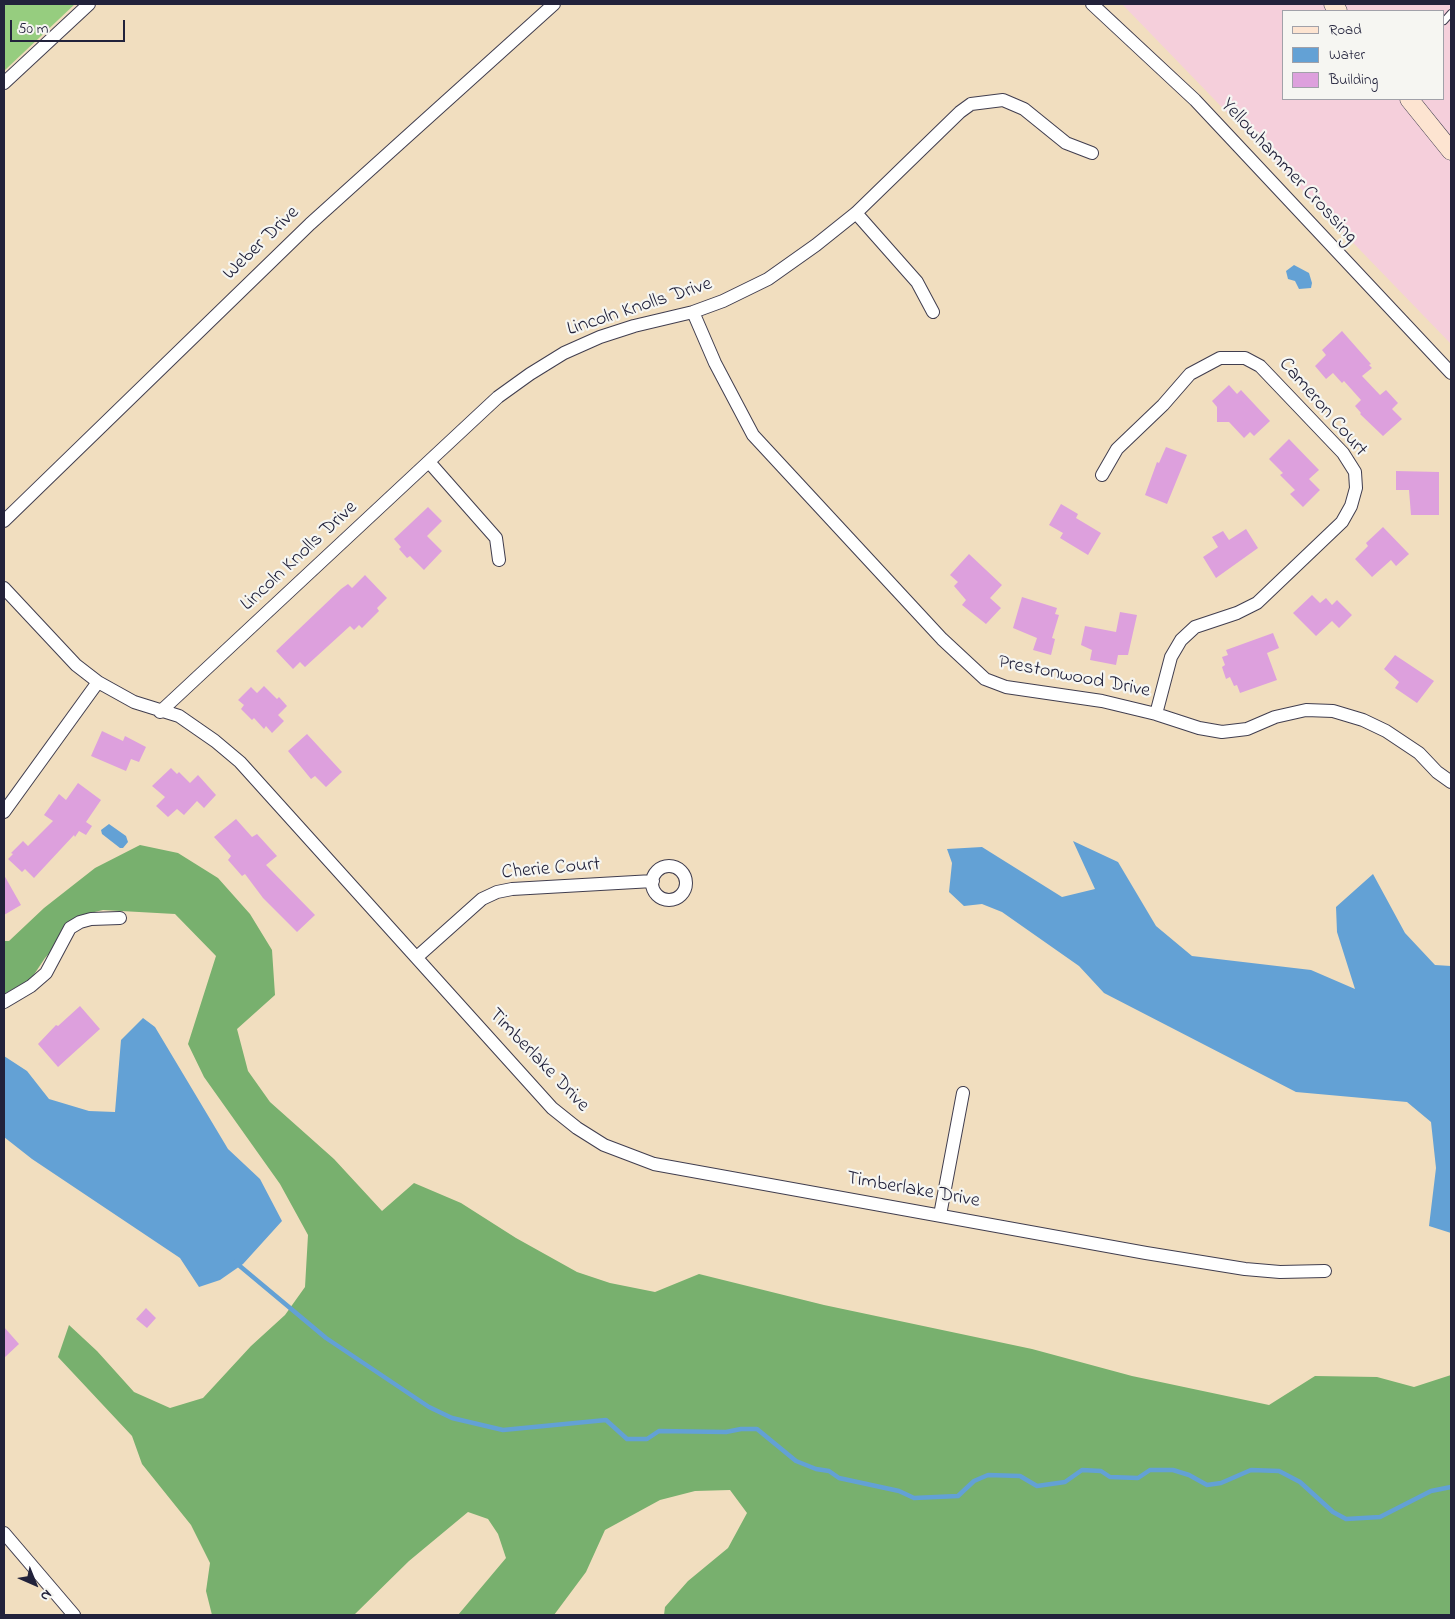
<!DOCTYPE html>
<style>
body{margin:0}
#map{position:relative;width:1455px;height:1619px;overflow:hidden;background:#f1debf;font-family:"Indie Flower",sans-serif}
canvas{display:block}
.frame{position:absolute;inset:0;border:5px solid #22223b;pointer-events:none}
.legend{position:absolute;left:1282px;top:10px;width:162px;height:90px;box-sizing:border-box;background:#f6f6f2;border:1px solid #a1a1a9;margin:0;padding:6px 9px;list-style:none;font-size:15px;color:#22223b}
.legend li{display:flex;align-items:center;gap:10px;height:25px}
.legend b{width:25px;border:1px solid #a1a1a9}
.north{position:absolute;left:10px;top:1559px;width:50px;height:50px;-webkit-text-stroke:4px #f6f6f2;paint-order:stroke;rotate:136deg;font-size:14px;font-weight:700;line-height:20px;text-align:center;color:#22223b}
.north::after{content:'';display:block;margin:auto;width:18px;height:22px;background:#22223b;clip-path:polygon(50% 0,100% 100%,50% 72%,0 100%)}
.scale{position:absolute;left:10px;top:20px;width:115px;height:22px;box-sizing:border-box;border:2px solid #22223b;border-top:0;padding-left:6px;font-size:15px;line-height:18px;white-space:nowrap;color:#22223b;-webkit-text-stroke:4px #f6f6f2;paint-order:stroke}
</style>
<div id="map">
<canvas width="1455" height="1619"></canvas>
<div class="frame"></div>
<ul class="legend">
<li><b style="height:6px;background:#fde4d1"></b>Road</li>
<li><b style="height:14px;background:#63a1d5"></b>Water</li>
<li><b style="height:14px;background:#dda0dd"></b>Building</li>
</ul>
<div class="north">N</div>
<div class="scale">50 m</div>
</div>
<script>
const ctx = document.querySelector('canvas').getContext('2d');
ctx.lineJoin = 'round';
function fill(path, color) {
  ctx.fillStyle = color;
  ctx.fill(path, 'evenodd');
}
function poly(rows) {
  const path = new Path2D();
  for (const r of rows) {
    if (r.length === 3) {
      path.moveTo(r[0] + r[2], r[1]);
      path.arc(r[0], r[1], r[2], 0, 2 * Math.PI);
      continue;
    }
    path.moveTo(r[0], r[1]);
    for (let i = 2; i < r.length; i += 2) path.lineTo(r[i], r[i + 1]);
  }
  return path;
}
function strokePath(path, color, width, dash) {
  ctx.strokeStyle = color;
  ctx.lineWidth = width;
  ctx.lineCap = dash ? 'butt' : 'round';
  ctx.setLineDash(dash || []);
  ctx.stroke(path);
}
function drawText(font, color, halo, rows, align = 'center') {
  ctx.font = font + ' "Indie Flower",sans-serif';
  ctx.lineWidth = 4.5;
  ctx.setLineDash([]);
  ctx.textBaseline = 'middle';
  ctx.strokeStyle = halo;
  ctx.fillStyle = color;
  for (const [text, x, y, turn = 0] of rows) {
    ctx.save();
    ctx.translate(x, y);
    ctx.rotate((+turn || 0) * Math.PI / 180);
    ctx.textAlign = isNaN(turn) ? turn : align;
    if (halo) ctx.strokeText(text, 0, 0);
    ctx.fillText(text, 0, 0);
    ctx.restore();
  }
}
fill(poly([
 [1122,4,1451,4,1451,344],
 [1284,11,1444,11,1444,99,1284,99]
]), '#f5cfdb');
fill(poly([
 [4,4,75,4,4,71]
]), '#96cd7f');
fill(poly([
 [140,845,178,853,218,878,250,914,272,950,275,995,237,1029,248,1071,270,1102,334,1159,382,1211,414,1183,461,1203,516,1238,577,1272,610,1283,655,1292,699,1274,824,1305,1032,1349,1132,1376,1269,1405,1315,1376,1377,1377,1414,1387,1451,1375,1451,1615,664,1615,665,1607,688,1581,728,1548,747,1513,730,1490,695,1491,660,1500,605,1530,586,1572,554,1615,458,1615,506,1558,498,1534,488,1519,468,1512,409,1561,354,1615,212,1615,206,1591,210,1563,191,1525,142,1464,132,1436,58,1357,69,1325,97,1351,134,1392,170,1408,203,1398,251,1346,285,1315,305,1287,308,1235,280,1184,204,1077,188,1044,216,956,175,914,103,910,86,914,45,958,31,979,4,994,4,941,9,941,44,908,95,868]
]), '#78b06e');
fill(poly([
 [1294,265,1309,273,1312,283,1311,288,1299,289,1295,281,1288,279,1286,271],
 [109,824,126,836,128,842,123,848,120,848,102,834,101,830],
 [1073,841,1118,862,1156,926,1192,956,1311,970,1355,989,1337,932,1336,907,1373,874,1405,933,1435,965,1451,966,1451,1233,1429,1226,1436,1168,1431,1122,1407,1102,1296,1092,1104,993,1079,966,1002,912,982,904,964,906,949,892,952,863,947,849,982,847,1062,897,1095,889],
 [143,1018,155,1027,228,1149,260,1179,282,1221,243,1264,220,1280,199,1287,180,1258,32,1159,4,1137,4,1056,27,1071,49,1099,89,1111,115,1112,121,1040]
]), '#63a1d5');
strokePath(poly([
 [235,1262,326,1338,429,1407,452,1418,503,1430,606,1420,627,1439,647,1439,659,1431,726,1432,741,1429,757,1429,796,1461,816,1469,829,1471,839,1478,899,1491,914,1498,958,1496,974,1481,988,1475,1020,1476,1037,1486,1065,1482,1082,1470,1101,1471,1110,1477,1138,1478,1150,1470,1173,1470,1189,1475,1207,1485,1221,1483,1251,1470,1279,1471,1300,1482,1333,1512,1346,1519,1380,1517,1431,1491,1451,1487]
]), '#63a1d5', 4.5);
fill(poly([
 [1342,331,1371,364,1369,365,1372,368,1362,376,1380,395,1386,390,1398,403,1392,409,1402,419,1383,436,1360,414,1361,413,1355,406,1361,400,1344,381,1342,383,1333,373,1326,379,1315,366,1326,355,1322,350],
 [1229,385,1237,394,1241,390,1270,421,1254,436,1250,432,1244,438,1229,422,1217,422,1217,407,1212,401],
 [1289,439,1319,470,1309,479,1320,490,1303,507,1290,494,1295,490,1280,475,1283,473,1269,459],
 [1166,447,1187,455,1167,504,1145,495,1157,462,1159,463],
 [1396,471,1439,472,1439,515,1411,515,1409,490,1396,490],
 [1061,504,1078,514,1076,518,1101,533,1088,555,1060,538,1063,533,1049,525],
 [428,507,442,521,427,536,442,551,424,570,410,556,407,558,399,549,401,547,394,539],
 [1383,527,1409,554,1396,566,1391,560,1372,577,1355,559,1368,546,1366,543],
 [1246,529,1258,548,1216,578,1203,557,1218,547,1212,537,1223,531,1229,540],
 [969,554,1002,585,990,598,1001,608,986,624,962,605,966,600,954,586,958,582,950,575],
 [365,575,387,598,377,608,379,611,362,628,359,625,354,630,350,626,305,667,300,662,293,669,276,651,341,589,348,584,352,588],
 [1312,595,1320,603,1326,598,1332,605,1337,600,1352,615,1339,628,1332,621,1316,636,1293,613],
 [1022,597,1057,608,1055,614,1059,615,1052,638,1055,639,1051,655,1033,650,1037,638,1013,628],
 [1120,612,1137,615,1128,655,1118,655,1116,665,1090,660,1092,650,1081,645,1085,626,1116,632],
 [1273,633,1279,648,1267,653,1277,680,1240,693,1237,685,1234,686,1230,677,1226,679,1222,667,1225,665,1222,657,1228,655,1226,650],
 [1395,655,1434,681,1417,703,1395,688,1399,682,1384,669],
 [264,686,277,699,279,697,287,706,278,715,284,721,272,733,266,726,264,729,254,718,252,720,241,709,244,705,238,700,251,687,257,693],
 [102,731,123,741,125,736,146,747,139,762,131,759,126,771,91,756],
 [307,734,342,772,326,787,315,776,311,779,288,751],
 [171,768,177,774,179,772,190,783,198,775,216,795,204,808,197,801,184,815,177,809,168,817,156,806,165,797,152,786],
 [78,783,101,800,86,822,92,826,86,835,79,831,75,837,74,835,34,878,25,869,22,872,8,859,13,854,11,853,23,841,28,846,53,821,44,815,59,794,66,800],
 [236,819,252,837,257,834,277,856,266,865,315,915,297,932,263,898,245,874,242,876,228,860,231,856,214,837],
 [4,875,21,905,4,915],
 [80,1006,100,1029,58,1067,38,1044,56,1025,58,1026],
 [146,1308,156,1318,147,1328,136,1319],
 [4,1327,19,1344,4,1358]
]), '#dda0dd');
const lane = poly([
 [1444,21,1451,13]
]);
const street = poly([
 [1092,4,1195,100,1451,373],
 [4,83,89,4],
 [856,213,917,282,933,312],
 [693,312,715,363,753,435,942,639,985,679,1006,687,1102,701,1156,714,1199,728,1222,732,1247,729,1275,717,1306,710,1333,711,1363,720,1386,731,1419,753,1437,772,1451,782],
 [429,462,496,538,499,560],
 [1102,475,1117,449,1163,405,1190,374,1220,358,1245,358,1260,366,1343,453,1355,472,1356,488,1351,506,1342,522,1257,603,1237,613,1195,627,1181,640,1171,657,1156,714],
 [4,521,310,224,554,4],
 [4,588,76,665,98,682,134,702,179,716,215,741,240,762,552,1108,577,1128,604,1145,654,1164,1146,1253,1245,1269,1280,1272,1325,1271],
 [160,712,498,397,530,374,564,353,600,337,634,326,693,312,723,301,768,279,816,245,856,213,960,112,971,104,1003,100,1024,109,1066,143,1092,153],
 [4,812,98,682],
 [669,883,17],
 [417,957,482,899,497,892,512,889,653,881],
 [4,1002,31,986,46,973,70,928,80,922,91,919,120,918],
 [940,1215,963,1093],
 [4,1533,74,1615]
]);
const secondary = poly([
 [1333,4,1338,11],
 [1409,99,1451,151]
]);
strokePath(lane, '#413e4f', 8);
strokePath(street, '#413e4f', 14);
strokePath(secondary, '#413e4f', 19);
strokePath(lane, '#fff', 6);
strokePath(street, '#fff', 12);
strokePath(secondary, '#fde4d1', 18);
drawText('20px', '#22223b', '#f6f6f2', [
 ["Yellowhammer Crossing",1288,172,47],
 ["Weber Drive",262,244,-44],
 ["Lincoln Knolls Drive",640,308,-18],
 ["Cameron Court",1322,408,49],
 ["Lincoln Knolls Drive",300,557,-43],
 ["Prestonwood Drive",1074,678,11],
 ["Cherie Court",551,870,-5],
 ["Timberlake Drive",538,1061,46],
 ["Timberlake Drive",913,1191,10]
]);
</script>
